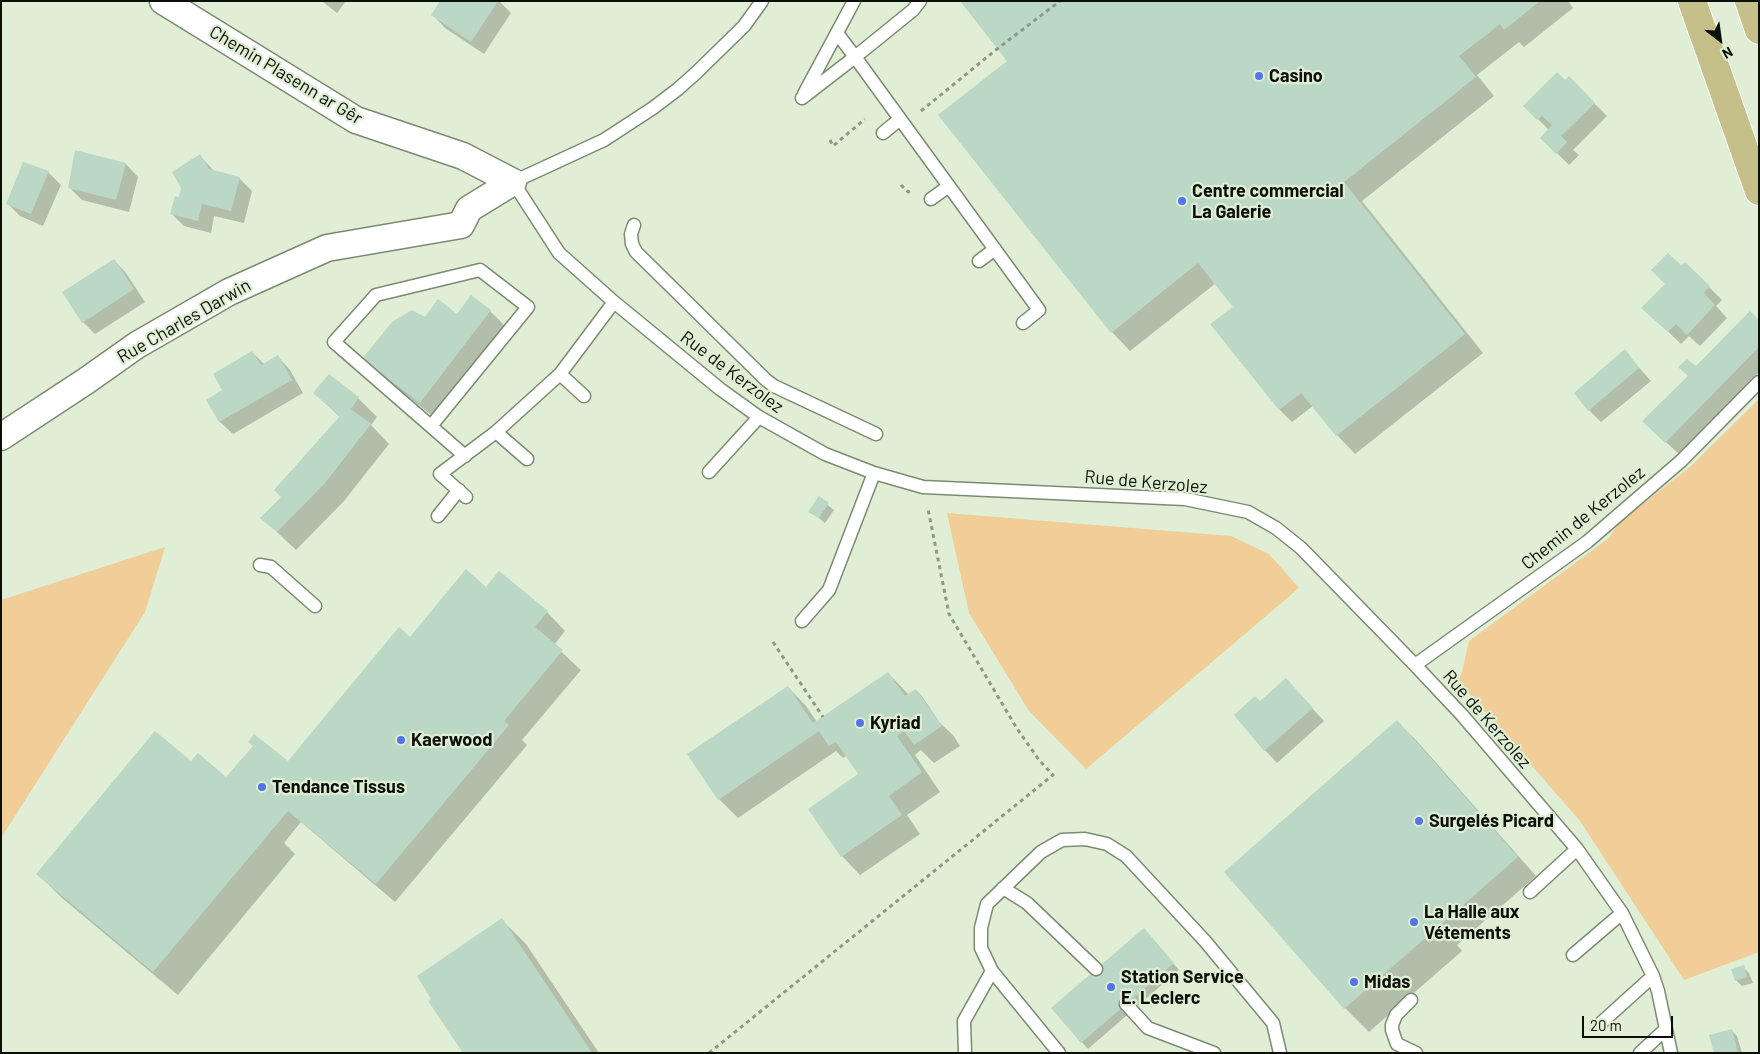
<!DOCTYPE html>
<meta charset="utf-8">
<style>
body{margin:0}
#map{position:relative;width:1760px;height:1054px;overflow:hidden;background:#dfeed4;font-family:Barlow,sans-serif}
canvas{display:block}
.frame{position:absolute;inset:0;border:2px solid #0a0f07;pointer-events:none}
.north{position:absolute;left:1695px;top:15px;width:50px;height:50px;-webkit-text-stroke:4px #dfeed4;paint-order:stroke;rotate:150deg;font-size:14px;font-weight:700;line-height:20px;text-align:center;color:#0a0f07}
.north::after{content:'';display:block;margin:auto;width:18px;height:22px;background:#0a0f07;clip-path:polygon(50% 0,100% 100%,50% 72%,0 100%)}
.scale{position:absolute;left:1582px;top:1016px;width:91px;height:22px;box-sizing:border-box;border:2px solid #0a0f07;border-top:0;padding-left:6px;font-size:15px;line-height:18px;white-space:nowrap;color:#0a0f07;-webkit-text-stroke:4px #dfeed4;paint-order:stroke}
</style>
<div id="map">
<canvas width="1760" height="1054"></canvas>
<div class="frame"></div>
<div class="north">N</div>
<div class="scale">20 m</div>
</div>
<script>
const ctx = document.querySelector('canvas').getContext('2d');
ctx.lineJoin = 'round';
function fill(path, color) {
  ctx.fillStyle = color;
  ctx.fill(path, 'evenodd');
}
function poly(rows) {
  const path = new Path2D();
  for (const r of rows) {
    path.moveTo(r[0], r[1]);
    for (let i = 2; i < r.length; i += 2) path.lineTo(r[i], r[i + 1]);
  }
  return path;
}
function strokePath(path, color, width, dash) {
  ctx.strokeStyle = color;
  ctx.lineWidth = width;
  ctx.lineCap = dash ? 'butt' : 'round';
  ctx.setLineDash(dash || []);
  ctx.stroke(path);
}
function drawText(font, color, halo, rows, align = 'center') {
  ctx.font = font + ' Barlow,sans-serif';
  ctx.lineWidth = 4.5;
  ctx.setLineDash([]);
  ctx.textBaseline = 'middle';
  ctx.strokeStyle = halo;
  ctx.fillStyle = color;
  for (const [text, x, y, turn = 0] of rows) {
    ctx.save();
    ctx.translate(x, y);
    ctx.rotate((+turn || 0) * Math.PI / 180);
    ctx.textAlign = isNaN(turn) ? turn : align;
    if (halo) ctx.strokeText(text, 0, 0);
    ctx.fillText(text, 0, 0);
    ctx.restore();
  }
}
fill(poly([
 [1759,399,1759,952,1684,980,1580,821,1458,681,1462,672,1469,641,1609,538,1619,523,1691,466],
 [947,513,1231,536,1269,554,1299,588,1086,769,1029,711,969,613],
 [165,547,145,612,1,838,1,600]
]), '#f1cd98');
fill(poly([
 [322,1,346,1,337,13],
 [442,1,499,1,511,13,484,54,445,28,433,15],
 [961,1,1568,1,1573,8,1524,47,1519,42,1477,75,1494,96,1362,201,1483,353,1355,454,1337,435,1313,406,1292,422,1280,410,1212,324,1237,312,1216,283,1130,351,1112,332,1009,61],
 [1569,78,1607,116,1573,150,1579,155,1569,165,1542,138,1549,130,1525,106,1565,82],
 [200,156,215,172,239,178,252,191,244,223,214,216,211,233,184,226,171,213,180,198,182,188],
 [126,164,138,177,129,212,82,200,69,187],
 [48,172,61,185,43,226,20,216,8,204],
 [114,260,126,273,145,302,95,334,83,322],
 [1685,263,1722,300,1716,306,1727,318,1700,346,1689,336,1681,344,1656,320,1681,267],
 [472,297,490,311,509,330,439,421,383,377,364,358,457,316],
 [1759,321,1759,372,1679,454,1656,433,1689,377,1696,368],
 [1624,351,1651,381,1601,422,1589,410],
 [252,352,264,364,278,357,290,370,303,393,233,434,220,422,208,401,224,391],
 [314,393,358,398,377,417,371,425,389,444,344,501,296,550,262,518,283,497,340,417],
 [819,498,834,510,825,523,810,511],
 [487,588,547,612,565,631,554,645,581,670,522,740,527,745,395,902,301,822,284,843,295,854,178,995,62,898,38,874,195,767,227,779,288,763,410,638],
 [888,673,909,695,916,690,922,696,940,723,953,735,960,746,934,763,921,750,915,755,940,792,907,815,920,834,860,875,842,856,860,775,846,756,843,758,836,751,738,818,719,799,689,755,788,687,806,706,817,722],
 [1286,680,1324,721,1277,763,1265,750,1260,703],
 [1397,722,1416,740,1536,876,1457,945,1462,951,1369,1032,1345,1008,1226,872],
 [502,920,526,944,599,1053,464,1053],
 [1149,935,1179,970,1088,1049,1052,1008],
 [1743,967,1749,973,1753,983,1742,986,1736,980],
 [1731,1030,1737,1036,1742,1053,1716,1053]
]), '#0003');
fill(poly([
 [440,1,498,1,471,42,431,15],
 [960,1,1540,1,1504,30,1500,24,1459,56,1476,77,1344,182,1465,334,1336,436,1301,393,1279,410,1210,324,1233,307,1198,263,1111,333,938,115,1007,61],
 [1557,72,1565,80,1569,76,1595,103,1561,136,1567,142,1556,154,1540,138,1552,125,1542,116,1537,120,1523,106],
 [75,150,126,163,116,200,68,188],
 [200,154,209,169,240,177,231,211,202,204,198,221,170,214,175,196,179,197,181,188,172,172],
 [23,162,49,171,31,214,6,204],
 [1668,253,1681,265,1685,262,1710,286,1704,293,1715,305,1687,335,1676,324,1668,332,1641,308,1665,284,1651,270],
 [114,259,134,289,82,323,62,292],
 [471,295,491,310,420,403,362,359,392,322,412,310,425,317,438,299,457,314],
 [1750,311,1759,320,1759,347,1665,443,1642,421,1688,376,1678,367,1687,359,1696,366],
 [1625,349,1639,368,1588,411,1574,393],
 [252,351,261,365,278,355,292,380,219,422,206,400,222,390,213,374],
 [329,374,359,397,351,409,371,424,325,483,277,532,260,518,281,497,274,490,340,416,313,393],
 [819,496,829,503,819,518,808,512],
 [466,569,486,587,499,571,548,611,535,627,563,650,504,721,509,725,376,884,288,811,153,972,36,874,155,731,191,761,198,753,226,777,253,746,248,742,254,734,288,761,399,627,410,637],
 [888,672,905,696,916,689,942,726,914,745,904,731,897,736,922,772,889,796,902,815,841,857,808,809,858,774,836,742,829,746,819,731,718,800,687,754,788,686,813,723],
 [1286,678,1313,708,1264,751,1234,715,1255,696,1260,701],
 [1397,720,1518,857,1344,1009,1224,872],
 [502,918,592,1053,463,1053,428,1001,431,999,417,976],
 [1144,928,1174,963,1081,1043,1051,1008],
 [1744,965,1747,977,1735,981,1731,969],
 [1732,1029,1738,1053,1714,1053,1709,1035]
]), '#bbd7c6');
const lane = poly([
 [762,1,744,26,697,72,678,89,653,108,604,140,513,182,559,253,614,302,720,389,759,417,825,454,874,473,923,487,1185,499,1248,512,1276,528,1301,548,1415,665,1462,715,1577,849,1622,913,1653,976,1658,991,1671,1053],
 [837,33,855,57,913,10,920,1],
 [804,94,854,1],
 [802,98,855,57,1039,310,1023,323],
 [883,133,900,119],
 [931,199,949,186],
 [634,225,631,234,632,244,636,252,766,380,774,386,876,434],
 [979,261,995,249],
 [560,374,584,396],
 [431,426,528,307,480,270,376,295,334,342,465,456],
 [496,432,527,459],
 [709,472,759,417],
 [466,497,440,474,496,432,560,374,614,302],
 [438,516,459,490],
 [260,565,271,567,315,606],
 [802,621,829,590,874,473],
 [1415,665,1587,542,1681,461,1759,382],
 [1003,888,1027,903,1096,969],
 [1530,892,1577,849],
 [1573,955,1622,913],
 [1411,1000,1396,1015,1392,1025,1392,1030,1397,1044,1416,1053],
 [1126,1004,1148,1028,1214,1053],
 [1601,1023,1653,976],
 [965,1053,964,1021,992,971],
 [1059,1053,992,971,981,948,981,928,987,904,1041,852,1062,840,1085,839,1107,844,1126,856,1205,941,1273,1023,1280,1053],
 [1640,1053,1666,1029]
]);
const street = poly([
 [163,1,356,120,463,156,513,182],
 [1,437,86,381,137,345,229,292,327,248,461,225,469,209,513,182]
]);
const primary = poly([
 [1692,1,1759,191],
 [1749,1,1759,30]
]);
strokePath(lane, '#7c8a72', 15);
strokePath(street, '#7c8a72', 29);
strokePath(primary, '#fff', 30);
strokePath(poly([
 [921,111,997,49,1060,1],
 [830,140,833,146,865,119],
 [901,185,908,192,911,190],
 [773,642,823,717],
 [709,1053,1053,775,1039,760,1016,727,949,614,928,509]
]), '#8d9885', 3, [4, 4]);
strokePath(lane, '#fff', 12);
strokePath(street, '#fff', 26);
strokePath(primary, '#c5c089', 28);
for (const [x, y, r, color] of [
 [1259,76,5,"#5276ea"],
 [1182,201,5,"#5276ea"],
 [860,723,5,"#5276ea"],
 [401,740,5,"#5276ea"],
 [262,787,5,"#5276ea"],
 [1419,821,5,"#5276ea"],
 [1414,922,5,"#5276ea"],
 [1354,982,5,"#5276ea"],
 [1111,987,5,"#5276ea"]
]) {
  const dot = new Path2D();
  dot.arc(x, y, r, 0, 2 * Math.PI);
  ctx.fillStyle = color;
  ctx.fill(dot);
  strokePath(dot, '#dfeed4', 2);
}
drawText('18px', '#0a0f07', '#dfeed4', [
 ["Chemin Plasenn ar Gêr",286,75,31],
 ["Rue Charles Darwin",184,321,-30],
 ["Rue de Kerzolez",732,372,37],
 ["Rue de Kerzolez",1146,482,5],
 ["Chemin de Kerzolez",1583,518,-39],
 ["Rue de Kerzolez",1487,719,49]
]);
drawText('bold 18px', '#0a0f07', '#dfeed4', [
 ["Casino",1269,76],
 ["Centre commercial",1192,191],
 ["La Galerie",1192,212],
 ["Kyriad",870,723],
 ["Kaerwood",411,740],
 ["Tendance Tissus",272,787],
 ["Surgelés Picard",1429,821],
 ["La Halle aux",1424,912],
 ["Vétements",1424,933],
 ["Station Service",1121,977],
 ["E. Leclerc",1121,998],
 ["Midas",1364,982]
], 'left');
</script>
